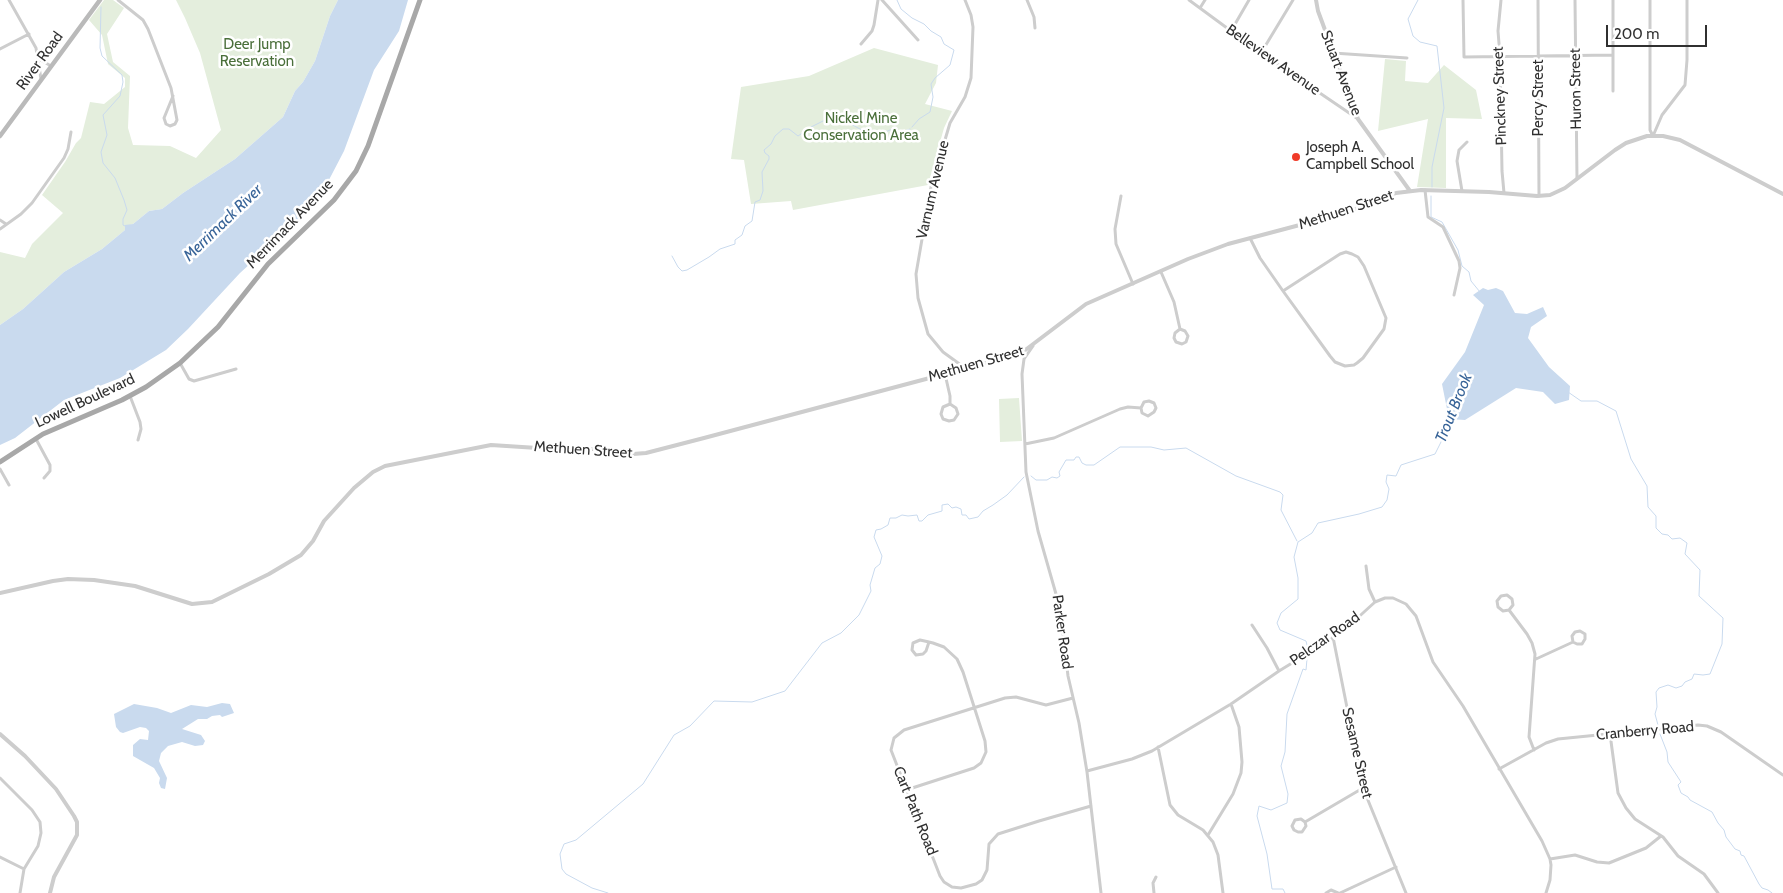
<!DOCTYPE html>
<style>
body{margin:0}
#map{position:relative;width:1783px;height:893px;overflow:hidden;background:#fff;font-family:Cabin,sans-serif}
canvas{display:block}
.scale{position:absolute;left:1606px;top:25px;width:101px;height:22px;box-sizing:border-box;border:2px solid #303030;border-top:0;padding-left:6px;font-size:15px;line-height:18px;white-space:nowrap;color:#303030;-webkit-text-stroke:4px #fff;paint-order:stroke}
</style>
<div id="map">
<canvas width="1783" height="893"></canvas>
<div class="scale">200 m</div>
</div>
<script>
const ctx = document.querySelector('canvas').getContext('2d');
ctx.lineJoin = 'round';
function fill(path, color) {
  ctx.fillStyle = color;
  ctx.fill(path, 'evenodd');
}
function poly(rows) {
  const path = new Path2D();
  for (const r of rows) {
    path.moveTo(r[0], r[1]);
    for (let i = 2; i < r.length; i += 2) path.lineTo(r[i], r[i + 1]);
  }
  return path;
}
function strokePath(path, color, width, dash) {
  ctx.strokeStyle = color;
  ctx.lineWidth = width;
  ctx.lineCap = dash ? 'butt' : 'round';
  ctx.setLineDash(dash || []);
  ctx.stroke(path);
}
function drawText(font, color, halo, rows, align = 'center') {
  ctx.font = font + ' Cabin,sans-serif';
  ctx.lineWidth = 5;
  ctx.setLineDash([]);
  ctx.textBaseline = 'middle';
  ctx.strokeStyle = halo;
  ctx.fillStyle = color;
  for (const [text, x, y, turn = 0] of rows) {
    ctx.save();
    ctx.translate(x, y);
    ctx.rotate((+turn || 0) * Math.PI / 180);
    ctx.textAlign = isNaN(turn) ? turn : align;
    if (halo) ctx.strokeText(text, 0, 0);
    ctx.fillText(text, 0, 0);
    ctx.restore();
  }
}
fill(poly([
 [104,0,113,0,124,8,107,34,113,62,130,76,128,128,133,145,170,146,196,158,221,130,200,53,185,18,176,0,338,0,330,16,315,61,303,82,295,91,283,117,235,159,183,193,162,209,149,211,133,224,127,226,125,230,102,249,64,272,23,309,0,325,0,252,25,258,32,244,63,213,42,195,65,162,76,143,81,138,90,102,104,104,125,87,125,78,108,64,102,35,89,20],
 [874,48,938,65,936,83,925,104,952,111,944,128,928,185,793,210,791,201,751,204,744,160,731,159,741,87,809,76],
 [1385,59,1406,61,1405,81,1428,83,1444,65,1476,90,1482,119,1446,118,1446,188,1417,187,1428,119,1378,131],
 [1019,398,1022,441,1000,442,999,399]
]), '#e4eedd');
fill(poly([
 [338,0,408,0,399,31,374,70,344,151,319,199,272,244,240,273,188,329,166,350,120,378,64,400,15,438,0,445,0,325,23,309,64,272,102,249,125,230,125,225,133,224,149,211,162,209,183,193,235,159,283,117,295,91,303,82,315,61,330,16],
 [1483,288,1488,290,1496,288,1503,291,1515,313,1527,314,1543,307,1547,316,1531,327,1528,338,1549,367,1570,386,1569,400,1555,404,1543,392,1516,388,1465,420,1449,419,1442,384,1465,352,1484,305,1473,295],
 [222,703,230,704,234,713,222,717,220,715,212,716,207,719,198,719,182,729,201,735,205,741,203,745,195,746,182,742,168,746,161,753,159,761,167,778,165,789,161,788,159,783,160,778,154,768,133,756,133,745,140,739,148,740,149,731,146,728,140,727,123,733,120,732,116,727,114,714,134,704,157,708,171,713,191,705,207,707]
]), '#c9daee');
strokePath(poly([
 [897,0,901,9,912,18,924,24,931,31,941,37,944,44,954,50,950,65,935,78,931,84,933,97,930,112,919,119,912,127],
 [1418,0,1408,19,1413,36,1420,42,1437,46,1444,108,1432,167,1432,187],
 [101,7,100,48,102,56,122,75,123,82,120,96,103,115,107,135,101,152,103,163,115,178,124,200,127,210,123,219,123,225,125,226],
 [1431,196,1431,217,1442,222,1458,250,1462,266,1469,272,1471,281,1480,292],
 [672,256,678,267,682,271,687,270,709,257,720,249,735,244,735,240,742,235,745,226,752,221,755,202,760,200,763,191,762,172,769,159,769,156,765,153,764,150,771,144,775,136,783,129,789,129,798,136,811,127,827,119,840,118,869,134,881,134,890,130,904,131,910,129],
 [1568,392,1581,401,1597,401,1616,411,1631,459,1647,486,1648,507,1656,516,1656,528,1662,534,1668,535,1672,539,1680,538,1687,543,1685,554,1700,570,1699,596,1723,618,1722,644,1710,674,1703,675,1694,674,1692,679,1685,682,1682,686,1676,688,1668,685,1659,688,1656,692,1657,707,1655,714,1658,725],
 [1031,476,1036,480,1047,480,1052,477,1057,478,1060,476,1059,472,1066,460,1074,460,1076,457,1079,457,1082,463,1086,465,1094,465,1120,447,1151,447,1164,450,1186,448,1236,476,1280,492,1283,495,1281,510,1297,541],
 [1308,649,1306,641,1280,630,1277,623,1281,613,1298,599,1298,578,1294,557,1298,542,1312,533,1318,523,1359,514,1382,507,1387,500,1389,489,1386,482,1387,475,1396,476,1401,465,1435,454,1452,420],
 [1660,734,1667,752,1668,762,1681,782,1678,785,1681,793,1688,797,1690,800,1712,812,1718,823,1724,830,1726,837,1735,849,1740,851,1741,855,1744,856,1759,884,1762,888,1768,890,1772,893],
 [608,893,592,888,566,874,562,869,560,854,564,844,576,840,643,784,674,735,690,726,714,701,752,702,785,691,822,643,841,633,859,615,871,591,870,585,875,568,880,564,882,556,874,537,876,530,881,529,888,525,890,518,896,518,902,515,908,516,917,515,919,521,922,521,928,515,942,511,942,505,948,504,952,508,956,507,961,509,962,515,966,515,969,519,978,517,983,511,993,505,1007,495,1024,477],
 [1285,893,1283,889,1272,889,1267,854,1257,816,1259,806,1271,810,1287,803,1288,794,1281,766,1285,752,1287,714,1303,669,1306,670,1307,659]
]), '#c9daee', 1);
strokePath(poly([
 [9,0,36,48,41,79],
 [118,0,143,20,148,29,171,88,177,120,175,124,170,126,166,124,164,118,173,96],
 [882,0,918,40],
 [965,0,971,15,973,27,971,78,965,97,950,123,931,187,916,274,918,298,928,334,943,352,965,368],
 [1027,0,1034,17,1035,28],
 [1189,0,1261,53,1358,119],
 [1463,0,1464,57,1613,55],
 [1501,0,1498,31,1500,56,1502,171,1504,193],
 [1538,0,1539,196],
 [1575,0,1577,179],
 [1613,0,1613,91],
 [1650,0,1650,130,1653,136],
 [1200,8,1205,0],
 [1231,31,1249,0],
 [861,44,872,31,874,25,878,0],
 [0,49,29,34],
 [1261,53,1293,0],
 [1333,53,1407,58],
 [39,59,51,66],
 [1653,136,1662,115,1685,85,1687,60,1687,0],
 [1425,190,1428,217,1443,227,1459,261,1460,268,1454,295],
 [1462,191,1457,161,1459,150,1467,142],
 [1121,196,1115,229,1116,244,1133,284],
 [0,220,6,224],
 [0,229,21,214,32,203,64,158,68,149,71,132],
 [1250,238,1260,258,1283,291,1330,356,1335,362,1345,366,1354,365,1357,363,1363,358,1384,329,1386,318,1364,266,1358,257,1352,254,1346,252,1340,254,1283,291],
 [1161,272,1174,302,1180,329,1175,333,1174,338,1176,342,1182,344,1186,342,1188,336,1185,331,1180,329],
 [1033,346,1024,359,1022,374,1026,472,1038,531,1060,608,1068,676,1079,723,1087,772,1101,893],
 [180,363,189,379,194,381,236,369],
 [945,374,950,396,950,404,943,407,941,414,943,419,949,421,954,420,958,414,956,408,950,404],
 [130,396,140,422,141,429,138,440],
 [36,439,50,465,50,471,44,478],
 [1025,444,1054,438,1120,409,1128,407,1141,408,1142,413,1148,416,1154,412,1156,408,1154,403,1149,401,1144,402,1141,408],
 [0,469,9,485],
 [1366,566,1369,589,1375,602],
 [1509,610,1503,611,1498,607,1497,601,1501,596,1507,595,1512,599,1513,605,1509,610,1527,634,1532,643,1535,654,1529,737,1534,750],
 [1252,625,1267,648,1279,671],
 [1333,637,1363,788,1406,893],
 [1536,659,1573,642,1577,644,1582,644,1585,639,1585,634,1580,631,1575,632,1572,636,1573,642],
 [1073,698,1046,705,1016,697,1005,698,904,730,894,738,891,750,940,876,944,882,952,887,961,888,976,884,982,880,987,870,989,844,998,834,1039,821,1091,806],
 [1610,734,1618,793,1626,808,1635,819,1663,837,1678,856,1704,874,1718,893],
 [1158,747,1170,805,1178,815,1203,830,1213,842,1218,855,1223,893],
 [1499,769,1546,743,1558,739,1698,725,1707,726,1721,732,1783,775],
 [1087,771,1132,759,1152,751,1231,704,1279,671,1341,633,1375,602,1385,598,1393,598,1406,604,1416,616,1433,662,1463,706,1542,841,1550,859,1551,865,1550,880,1546,893],
 [0,778,32,810,40,822,41,833,38,846,24,869,20,893],
 [906,790,974,768,981,763,986,752,985,741,963,672,957,659,944,647,933,643,929,642,920,640,913,643,912,650,916,655,923,654,926,651,929,642],
 [1305,822,1306,826,1302,832,1298,832,1294,830,1292,826,1295,820,1301,819,1305,822,1363,788],
 [1208,835,1233,794,1241,773,1242,762,1239,727,1231,704],
 [0,857,24,869],
 [1550,859,1575,855,1597,862,1609,863,1646,848,1661,836],
 [1154,893,1153,883,1156,877],
 [1326,893,1331,890,1338,893],
 [1340,893,1396,867]
]), '#cdcdcd', 3);
strokePath(poly([
 [1316,0,1318,11,1358,119,1410,191],
 [0,593,53,581,68,579,94,580,135,586,192,604,212,602,269,574,301,555,313,541,324,521,354,488,373,472,385,466,491,445,553,449,598,449,633,454,646,453,704,438,1020,354,1086,304,1188,259,1228,244,1345,213,1396,193,1421,190,1489,192,1537,196,1550,195,1565,188,1615,150,1626,143,1647,136,1663,136,1680,140,1783,194],
 [0,734,25,756,56,789,74,816,77,822,77,835,54,877,50,893]
]), '#cdcdcd', 4);
strokePath(poly([
 [0,136,100,0]
]), '#bababa', 4.5);
strokePath(poly([
 [0,462,43,434,122,400,146,387,180,363,218,327,268,264,334,200,356,171,368,146,420,0]
]), '#a8a8a8', 5);
for (const [x, y, r, color] of [
 [1296,157,5,"#f03b29"]
]) {
  const dot = new Path2D();
  dot.arc(x, y, r, 0, 2 * Math.PI);
  ctx.fillStyle = color;
  ctx.fill(dot);
  strokePath(dot, '#fff', 2);
}
drawText('15px', '#4a6f3a', '#fff', [
 ["Deer Jump",257,45],
 ["Reservation",257,62],
 ["Nickel Mine",861,119],
 ["Conservation Area",861,136]
]);
drawText('15px', '#303030', '#fff', [
 ["Belleview Avenue",1273,60,35],
 ["River Road",40,61,-54],
 ["Stuart Avenue",1341,73,69],
 ["Huron Street",1576,89,-91],
 ["Pinckney Street",1500,96,-92],
 ["Percy Street",1539,98,-90],
 ["Varnum Avenue",933,190,-77],
 ["Methuen Street",1346,210,-18],
 ["Merrimack Avenue",290,224,-46],
 ["Methuen Street",976,364,-16],
 ["Lowell Boulevard",85,401,-25],
 ["Methuen Street",583,450,4],
 ["Parker Road",1062,632,82],
 ["Pelczar Road",1325,639,-35],
 ["Cranberry Road",1645,731,-5],
 ["Sesame Street",1357,753,77],
 ["Cart Path Road",915,811,68]
]);
drawText('15px', '#303030', '#fff', [
 ["Joseph A.",1306,148],
 ["Campbell School",1306,165]
], 'left');
drawText('italic 16px', '#386498', '#fff', [
 ["Merrimack River",223,223,-44],
 ["Trout Brook",1454,408,-68]
]);
</script>
